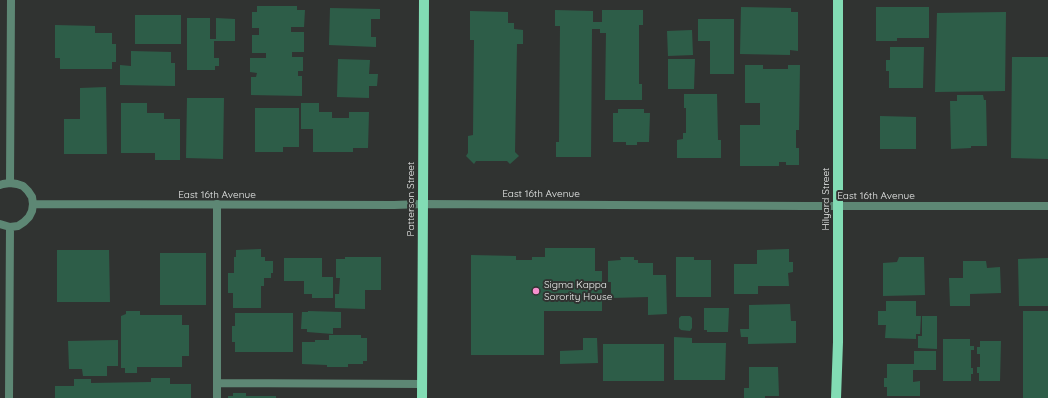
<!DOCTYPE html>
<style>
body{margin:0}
canvas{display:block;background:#303331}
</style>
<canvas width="1048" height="398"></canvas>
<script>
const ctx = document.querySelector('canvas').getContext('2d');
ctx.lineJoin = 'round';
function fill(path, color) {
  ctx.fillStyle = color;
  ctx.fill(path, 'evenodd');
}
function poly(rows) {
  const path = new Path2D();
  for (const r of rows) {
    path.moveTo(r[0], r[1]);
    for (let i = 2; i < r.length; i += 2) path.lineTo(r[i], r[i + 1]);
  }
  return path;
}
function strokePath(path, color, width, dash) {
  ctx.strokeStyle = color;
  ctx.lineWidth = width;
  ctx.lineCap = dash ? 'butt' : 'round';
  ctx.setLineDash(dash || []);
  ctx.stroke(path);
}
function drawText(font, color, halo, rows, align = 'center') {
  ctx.font = font + ' Quicksand,sans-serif';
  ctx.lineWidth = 4;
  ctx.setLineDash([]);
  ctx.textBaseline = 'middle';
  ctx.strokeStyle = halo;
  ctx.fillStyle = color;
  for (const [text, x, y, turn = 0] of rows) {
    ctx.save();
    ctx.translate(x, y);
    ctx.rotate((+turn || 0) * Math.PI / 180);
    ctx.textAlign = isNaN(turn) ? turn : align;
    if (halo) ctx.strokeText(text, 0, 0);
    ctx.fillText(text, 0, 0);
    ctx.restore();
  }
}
fill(poly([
 [257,6,297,6,297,10,305,10,304,27,291,27,291,32,304,32,304,52,292,52,292,57,303,57,303,71,298,71,298,76,302,76,302,96,251,95,251,77,256,77,257,73,250,72,250,58,266,58,266,53,252,53,252,35,259,35,259,28,252,28,252,12,257,12],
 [741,7,791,8,791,12,798,12,798,51,790,50,790,55,740,54],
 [876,7,929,7,929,38,897,38,897,41,876,41],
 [330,8,380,9,380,19,371,19,371,37,376,37,376,47,329,45],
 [555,10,593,11,593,22,602,22,602,10,643,10,643,25,639,25,639,84,642,84,642,100,605,100,606,33,600,33,600,29,592,29,591,157,556,157,556,142,559,142,560,26,555,26],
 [470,11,508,12,508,23,514,23,514,29,523,30,523,44,517,44,515,152,519,156,510,164,507,161,476,161,474,164,466,156,468,153,468,136,473,135,474,40,470,40],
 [1006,12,1005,91,935,92,937,13],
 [135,15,181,15,181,44,135,44],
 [187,18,210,18,210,39,216,39,216,18,235,19,235,41,214,41,214,58,219,58,219,66,215,66,215,70,187,70],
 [698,19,734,19,734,74,710,74,710,41,698,41],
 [55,25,95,26,95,33,112,33,112,44,116,44,116,62,112,62,112,69,60,69,60,58,55,58],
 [692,30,693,55,668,56,667,31],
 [890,47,924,47,923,88,889,88,889,71,886,71,886,60,890,60],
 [131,51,171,52,171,63,175,63,175,86,120,85,120,65,131,66],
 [1012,57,1048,57,1048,159,1011,158],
 [338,59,370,60,369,74,378,74,377,86,369,86,369,98,337,97],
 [668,59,695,59,694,89,668,89],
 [745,65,763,65,763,69,788,69,788,65,800,65,799,130,796,130,796,148,799,148,799,165,786,165,786,162,779,162,779,166,740,166,740,125,760,125,760,103,745,103],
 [106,87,107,154,64,154,64,119,80,119,80,88],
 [684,94,717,94,718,140,721,140,721,158,677,158,677,140,683,139,683,133,686,133,686,108,684,108],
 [957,95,983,95,984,100,986,100,987,146,971,146,971,148,951,149,950,101,957,101],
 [187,98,224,98,223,159,186,158],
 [121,103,147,103,147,113,164,113,164,119,180,119,180,160,155,160,155,153,121,153],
 [301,103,319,103,319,112,332,112,332,118,349,118,349,112,369,112,368,148,353,148,353,152,313,152,313,129,301,129],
 [255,108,299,108,299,147,283,147,283,152,255,152],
 [618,109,644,109,644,113,650,113,649,142,637,142,637,145,626,145,626,142,613,142,613,113,618,113],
 [880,116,916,117,916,149,880,149],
 [545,248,595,248,595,271,602,271,602,311,544,311,544,355,471,355,471,255,516,256,516,260,532,260,532,257,545,257],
 [261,249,261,257,265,257,265,261,273,261,273,273,271,273,271,278,264,278,264,286,261,286,261,308,233,308,233,293,228,293,228,273,234,273,234,257,236,257,236,250],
 [789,249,789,262,793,262,793,272,788,273,789,286,758,286,758,294,734,294,734,264,757,264,757,250],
 [57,250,109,250,110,302,57,302],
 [160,253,206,253,206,305,160,305],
 [345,257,381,257,381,290,365,290,365,309,335,308,335,294,339,294,340,278,336,278,336,259,345,259],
 [620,257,634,257,634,260,638,260,638,263,653,263,653,275,666,275,667,314,648,315,648,297,611,298,611,282,608,282,608,261,621,260],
 [676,257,694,257,694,260,711,260,711,297,676,297],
 [899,257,924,257,925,295,883,296,883,263,897,262],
 [284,258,322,258,322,277,333,277,333,298,312,298,312,294,304,294,304,281,284,281],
 [1048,258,1048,306,1019,306,1018,259],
 [963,261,986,261,987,268,1000,267,1001,293,970,294,970,306,950,306,949,278,963,278],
 [886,301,916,301,916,316,921,316,920,334,916,334,916,339,885,338,886,325,878,325,878,311,886,311],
 [790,304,791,321,796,321,796,343,748,344,748,337,741,337,740,329,749,329,749,305],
 [704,308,729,308,728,332,707,332,707,330,704,330],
 [126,311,140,311,140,315,182,315,182,325,189,325,189,356,182,356,182,367,137,367,137,373,125,373,125,368,121,368,121,316,126,314],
 [308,311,341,312,341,328,333,328,333,334,307,332,307,329,301,329,302,312,308,312],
 [1023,311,1048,311,1048,398,1023,398],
 [235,313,293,313,293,352,235,352,235,342,232,342,232,326,235,326],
 [681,316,690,316,692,318,692,328,690,331,681,330,679,328,679,318],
 [922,316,937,316,937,349,918,348,918,336,922,336],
 [329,335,361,335,361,338,367,338,367,361,363,361,363,364,348,364,348,367,327,367,327,365,302,364,302,342,315,342,315,340,329,340],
 [674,337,692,338,692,343,726,343,725,380,674,380],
 [583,338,597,338,598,363,560,364,560,351,583,350],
 [943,339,970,339,970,346,974,346,974,350,971,350,971,368,973,368,973,374,971,374,971,381,943,381],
 [118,340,118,366,107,366,107,376,83,376,82,369,69,369,68,341],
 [980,341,1001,341,1000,381,979,381,979,373,977,373,977,367,980,367,980,354,977,354,977,347,980,347],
 [603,344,664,344,664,381,603,381],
 [914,351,936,351,936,370,913,370,913,382,920,381,920,396,887,396,887,387,884,387,884,378,887,378,887,364,914,364],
 [749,367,778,367,779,396,765,396,765,398,744,398,744,388,749,388],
 [151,378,170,378,170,384,191,384,191,398,55,398,55,386,74,386,74,379,91,379,91,383,151,382],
 [233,393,246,393,246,396,276,396,276,398,228,398,228,396,233,396]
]), '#2d5d48');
strokePath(poly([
 [217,204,217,398],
 [217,383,422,384]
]), '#5d8774', 8);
strokePath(poly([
 [10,183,11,0],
 [0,185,3,184,10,183,17,184,23,186,28,191,32,197,33,204,32,211,29,217,24,222,18,226,10,227,0,224],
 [33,204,394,205,422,204,805,206,1048,206],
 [9,398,10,227]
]), '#5d8774', 8);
strokePath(poly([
 [422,398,424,0],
 [836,398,838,342,838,0]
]), '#82dcb4', 10);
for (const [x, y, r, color] of [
 [536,291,4,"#f790ce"]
]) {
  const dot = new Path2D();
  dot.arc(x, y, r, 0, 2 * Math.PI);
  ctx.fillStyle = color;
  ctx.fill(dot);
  strokePath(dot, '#303331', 1.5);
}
drawText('10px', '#eaeceb', '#303331', [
 ["East 16th Avenue",541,194],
 ["East 16th Avenue",217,195],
 ["East 16th Avenue",876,196],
 ["Patterson Street",411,199,-90],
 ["Hilyard Street",826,199,-90]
]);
drawText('10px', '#eaeceb', '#303331', [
 ["Sigma Kappa",544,285],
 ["Sorority House",544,297]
], 'left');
</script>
